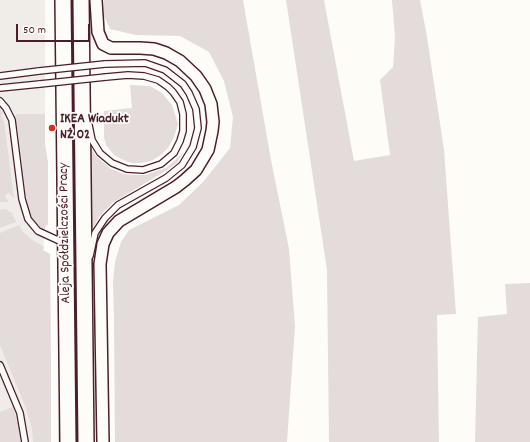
<!DOCTYPE html>
<meta charset="utf-8">
<style>
body{margin:0}
#map{position:relative;width:530px;height:442px;overflow:hidden;background:#fdfcf7;font-family:Dekko,sans-serif}
canvas{display:block}
.scale{position:absolute;left:16px;top:24px;width:74px;height:18px;box-sizing:border-box;border:2px solid #4a1f2b;border-top:0;padding-left:5px;font-size:12px;line-height:14px;white-space:nowrap;color:#4a1f2b;-webkit-text-stroke:3px #fdfcf7;paint-order:stroke}
</style>
<div id="map">
<canvas width="530" height="442"></canvas>
<div class="scale">50 m</div>
</div>
<script>
const ctx = document.querySelector('canvas').getContext('2d');
ctx.lineJoin = 'round';
function fill(path, color) {
  ctx.fillStyle = color;
  ctx.fill(path, 'evenodd');
}
function poly(rows) {
  const path = new Path2D();
  for (const r of rows) {
    path.moveTo(r[0], r[1]);
    for (let i = 2; i < r.length; i += 2) path.lineTo(r[i], r[i + 1]);
  }
  return path;
}
function strokePath(path, color, width, dash) {
  ctx.strokeStyle = color;
  ctx.lineWidth = width;
  ctx.lineCap = dash ? 'butt' : 'round';
  ctx.setLineDash(dash || []);
  ctx.stroke(path);
}
function drawText(font, color, halo, rows, align = 'center') {
  ctx.font = font + ' Dekko,sans-serif';
  ctx.lineWidth = 3.5;
  ctx.setLineDash([]);
  ctx.textBaseline = 'middle';
  ctx.strokeStyle = halo;
  ctx.fillStyle = color;
  for (const [text, x, y, turn = 0] of rows) {
    ctx.save();
    ctx.translate(x, y);
    ctx.rotate((+turn || 0) * Math.PI / 180);
    ctx.textAlign = isNaN(turn) ? turn : align;
    if (halo) ctx.strokeText(text, 0, 0);
    ctx.fillText(text, 0, 0);
    ctx.restore();
  }
}
fill(poly([
 [0,0,45,0,45,144,48,163,48,224,45,227,43,250,50,254,51,442,0,442]
]), '#f0ece8');
fill(poly([
 [69,0,75,0,80,442,77,442,75,413],
 [104,0,243,0,271,160,289,249,295,326,287,442,115,442,114,317,113,282,115,262,121,242,129,230,179,205,203,182,230,148,233,117,224,81,209,52,180,36,136,35,110,29,104,16],
 [286,0,324,0,354,161,390,155,380,80,393,67,395,37,392,0,420,0,427,37,444,150,456,314,437,315,439,442,329,442,327,270],
 [130,85,150,86,162,93,172,105,178,124,174,137,168,148,161,155,151,161,141,163,131,163,121,159,114,155,106,145,104,137,104,111,132,108],
 [0,109,3,113,1,115,4,122,5,128,14,199,9,193,6,194,5,197,9,202,0,202],
 [18,114,45,114,45,144,48,163,48,224,45,227,45,231,35,222,28,210,18,132,14,116],
 [89,144,96,156,111,169,124,174,135,175,145,175,166,168,183,153,177,163,167,170,112,203,99,217,91,232],
 [56,157,57,157,60,167,59,236,56,235],
 [5,209,12,213,16,222,0,228,0,210],
 [19,225,23,232,31,239,44,247,43,250,50,254,51,360,51,442,33,442,32,429,26,408,0,345,0,233],
 [56,245,59,249,62,442,58,442,59,398,58,277],
 [530,283,530,442,475,442,478,317,507,314,505,284],
 [13,407,20,430,21,442,0,442,0,412]
]), '#e3dcda');
const lane = poly([
 [0,76,39,71],
 [0,88,40,84],
 [0,101,6,108,12,120,22,199,28,219,38,231,64,243],
 [89,125,92,140,100,153,112,163,127,169,143,170,161,164,174,153,180,141,183,131,183,114,180,102,173,92,168,87,158,80,144,76,128,75,106,77],
 [90,256,95,233,105,218,118,205,166,178,182,165,193,147,198,128,196,109,189,93,183,84,165,70,145,63,105,64],
 [0,365,20,413,25,442]
]);
const street = poly([
 [96,0,98,32,103,44,111,48,140,48,154,49,166,53,180,61,196,76,205,89,211,104,213,122,212,131,208,150,196,170,185,180,176,187,119,221,108,233,103,244,100,264,103,442]
]);
const secondary = poly([
 [63,0,68,442],
 [81,0,86,442]
]);
strokePath(lane, '#4a1f2b', 8);
strokePath(street, '#4a1f2b', 14);
strokePath(secondary, '#4a1f2b', 18);
strokePath(lane, '#fdfcf7', 5.5);
strokePath(street, '#fdfcf7', 11);
strokePath(secondary, '#fdfcf7', 15);
const laneBridge = poly([
 [39,71,105,64],
 [40,84,106,77]
]);
strokePath(laneBridge, '#4a1f2b', 8, []);
strokePath(laneBridge, '#fdfcf7', 5.5);
for (const [x, y, r, color] of [
 [52,128,4,"#c8321e"]
]) {
  const dot = new Path2D();
  dot.arc(x, y, r, 0, 2 * Math.PI);
  ctx.fillStyle = color;
  ctx.fill(dot);
  strokePath(dot, '#fdfcf7', 1.5);
}
drawText('bold 14px', '#4a1f2b', '#fdfcf7', [
 ["IKEA Wiadukt",60,120],
 ["NŻ 02",60,136]
], 'left');
drawText('14px', '#4a1f2b', '#fdfcf7', [
 ["Aleja Spółdzielczości Pracy",66,233,-91]
]);
</script>
